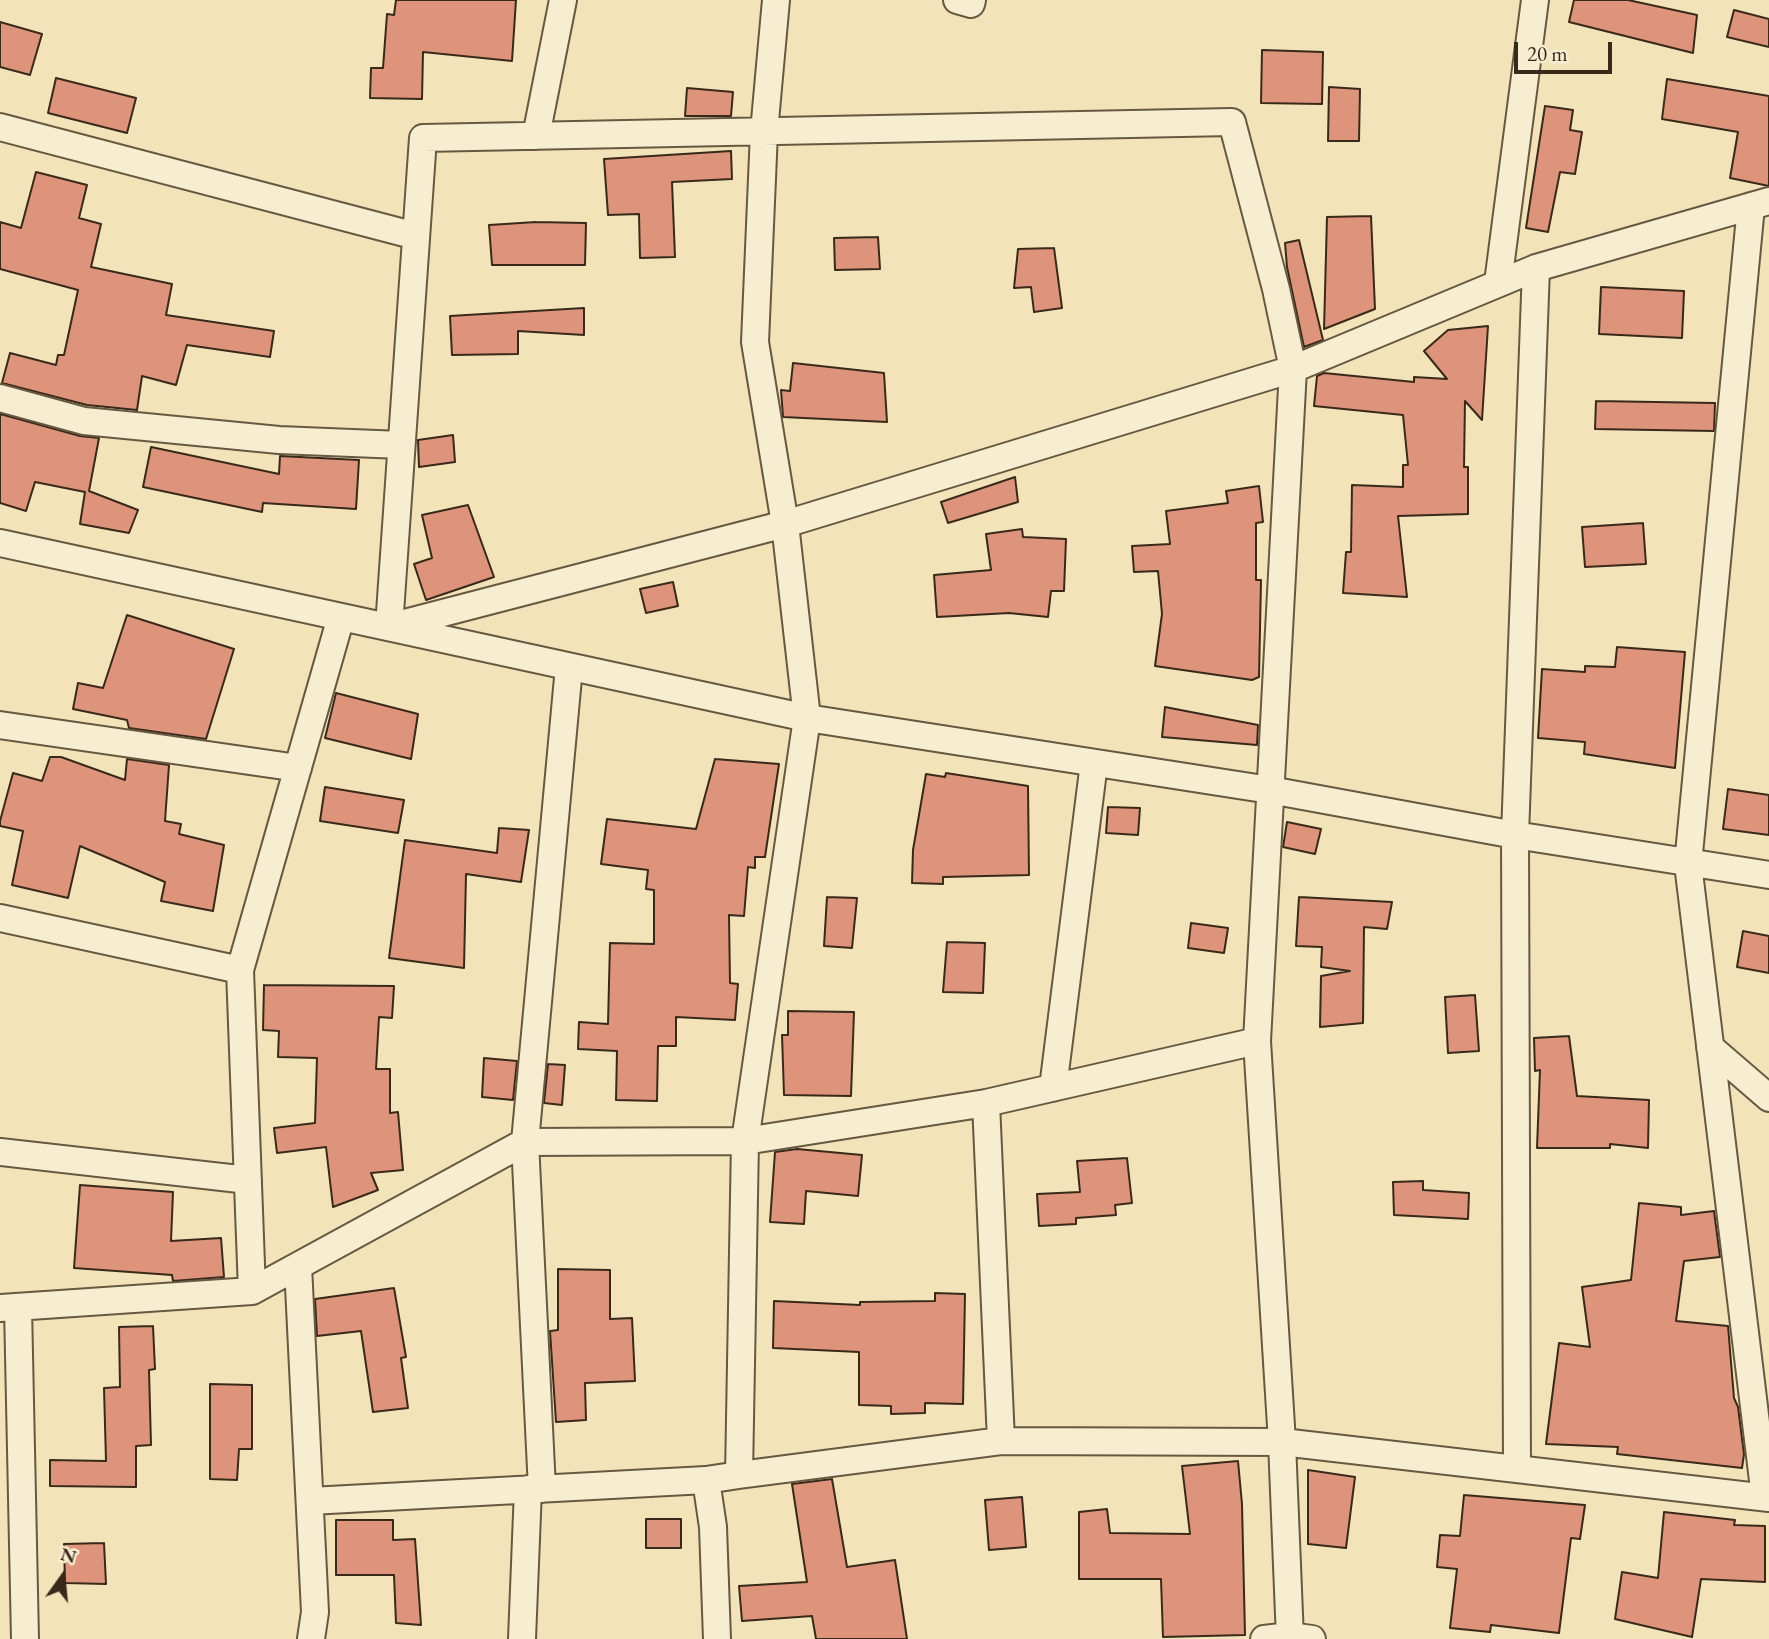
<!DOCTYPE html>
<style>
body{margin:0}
#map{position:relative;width:1769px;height:1639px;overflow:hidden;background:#f2e4b8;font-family:"EB Garamond",serif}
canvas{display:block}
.north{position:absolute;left:28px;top:1541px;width:70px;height:70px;-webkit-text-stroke:5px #f7edd1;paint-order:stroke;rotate:15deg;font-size:19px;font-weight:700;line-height:28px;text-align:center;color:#39291b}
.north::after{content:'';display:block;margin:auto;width:24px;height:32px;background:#39291b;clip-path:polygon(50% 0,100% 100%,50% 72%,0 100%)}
.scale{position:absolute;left:1514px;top:42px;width:98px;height:32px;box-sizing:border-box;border:4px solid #39291b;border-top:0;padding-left:9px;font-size:21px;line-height:24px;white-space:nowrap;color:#39291b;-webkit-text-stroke:5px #f7edd1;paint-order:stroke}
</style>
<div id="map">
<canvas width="1769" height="1639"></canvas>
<div class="north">N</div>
<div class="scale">20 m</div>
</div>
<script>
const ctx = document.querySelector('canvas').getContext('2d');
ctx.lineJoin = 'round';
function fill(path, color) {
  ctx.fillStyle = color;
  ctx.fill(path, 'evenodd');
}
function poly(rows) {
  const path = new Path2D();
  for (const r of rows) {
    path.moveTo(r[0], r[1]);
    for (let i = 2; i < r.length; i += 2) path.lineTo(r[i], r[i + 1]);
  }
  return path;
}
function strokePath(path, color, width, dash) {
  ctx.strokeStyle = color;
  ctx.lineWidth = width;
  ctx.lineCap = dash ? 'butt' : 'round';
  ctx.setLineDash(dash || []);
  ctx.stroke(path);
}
const building = poly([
 [396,0,516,0,512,61,423,52,422,99,370,98,371,68,383,68,387,14,394,15,396,0],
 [1574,0,1628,0,1697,15,1693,53,1569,22,1574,0],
 [1734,10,1769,19,1769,47,1727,37,1734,10],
 [0,22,42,34,30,75,0,67,0,22],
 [1262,50,1323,52,1322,104,1261,103,1262,50],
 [56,78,136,98,127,133,48,113,56,78],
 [1667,79,1769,96,1769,186,1730,178,1738,132,1662,119,1667,79],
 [1329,87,1360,89,1359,141,1328,141,1329,87],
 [687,88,733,92,731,116,685,116,687,88],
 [1545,106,1573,110,1570,130,1582,132,1575,174,1560,172,1548,232,1526,228,1545,106],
 [731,151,732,179,672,182,675,257,640,258,639,214,608,215,604,159,731,151],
 [36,172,87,185,79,218,101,224,91,267,172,284,166,315,274,331,270,357,187,345,176,385,142,376,137,410,87,405,2,383,10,353,56,365,58,355,64,355,78,290,0,269,0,222,21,228,36,172],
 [1371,216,1375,309,1324,329,1327,217,1371,216],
 [536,222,586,223,585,265,492,265,489,225,536,222],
 [878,237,880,269,835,270,834,238,878,237],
 [1299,240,1323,340,1304,347,1287,267,1285,243,1299,240],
 [1054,248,1062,308,1034,312,1031,287,1014,288,1018,249,1054,248],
 [1601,287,1684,291,1682,338,1599,334,1601,287],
 [584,308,584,335,518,331,518,354,452,355,450,316,584,308],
 [1488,326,1482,420,1465,401,1464,467,1468,467,1468,514,1398,516,1407,597,1343,593,1346,552,1351,552,1352,485,1403,487,1403,465,1408,465,1403,415,1314,406,1317,376,1324,373,1414,382,1414,377,1447,379,1424,351,1448,330,1488,326],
 [793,363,884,373,887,422,783,417,781,390,790,391,793,363],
 [1596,401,1715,403,1714,431,1595,429,1596,401],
 [0,414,80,436,99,438,89,491,138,510,129,533,80,524,85,492,35,482,26,511,0,503,0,414],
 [453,435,455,462,419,467,418,440,453,435],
 [151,447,279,474,280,456,359,460,356,509,263,503,262,512,143,487,151,447],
 [1015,477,1018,502,948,523,941,502,1015,477],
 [1259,486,1263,522,1256,523,1256,580,1261,580,1259,677,1252,680,1155,666,1162,614,1158,571,1134,572,1132,546,1170,544,1166,511,1228,503,1226,491,1259,486],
 [468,505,494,577,426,600,414,564,432,558,422,515,468,505],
 [1643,523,1646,564,1585,567,1582,527,1643,523],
 [1022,529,1023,537,1066,539,1064,591,1051,591,1048,617,1009,613,937,617,934,575,991,570,986,534,1022,529],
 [673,582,678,606,646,613,640,589,673,582],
 [127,615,234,649,206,739,129,728,127,720,73,709,78,683,103,688,127,615],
 [1617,647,1685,652,1675,768,1584,754,1585,742,1538,738,1542,669,1585,672,1585,666,1615,667,1617,647],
 [336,693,418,714,411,759,325,738,336,693],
 [1165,707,1258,725,1257,745,1162,737,1165,707],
 [50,757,61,757,125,780,127,759,169,765,165,821,181,824,179,834,224,845,213,911,161,901,165,882,80,846,68,898,12,885,23,831,0,826,0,821,13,773,42,781,50,757],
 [715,759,779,764,765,857,755,857,755,868,748,867,744,916,729,915,730,983,738,984,735,1020,676,1017,676,1046,658,1046,657,1101,616,1100,617,1051,578,1049,579,1022,608,1024,610,943,654,944,654,890,646,889,648,870,601,864,607,819,696,829,715,759],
 [946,773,1028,786,1029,875,943,877,943,884,912,883,913,850,926,774,945,777,946,773],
 [325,787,404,800,398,833,320,821,325,787],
 [1728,789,1769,795,1769,835,1723,829,1728,789],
 [1108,807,1140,808,1138,835,1106,833,1108,807],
 [1287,822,1321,829,1315,854,1283,847,1287,822],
 [499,828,529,830,521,882,466,874,464,968,389,958,405,840,497,853,499,828],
 [827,897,857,898,852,948,824,946,827,897],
 [1299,897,1392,902,1387,929,1364,927,1363,1023,1320,1027,1321,976,1350,971,1321,967,1322,947,1296,946,1299,897],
 [1191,923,1228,928,1224,953,1188,948,1191,923],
 [1743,931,1769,936,1769,973,1737,967,1743,931],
 [947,942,985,943,983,993,943,992,947,942],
 [264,985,394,986,392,1018,379,1017,376,1069,390,1069,390,1113,398,1112,403,1170,371,1173,378,1190,333,1207,326,1147,277,1153,274,1128,315,1123,317,1058,278,1057,279,1031,263,1030,264,985],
 [1475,995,1479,1051,1448,1053,1445,997,1475,995],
 [788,1011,854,1012,851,1096,784,1095,782,1035,788,1035,788,1011],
 [1569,1036,1577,1096,1649,1100,1648,1148,1610,1144,1610,1148,1537,1148,1540,1070,1535,1071,1534,1038,1569,1036],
 [484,1058,517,1061,513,1100,482,1097,484,1058],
 [548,1064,565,1065,562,1105,544,1103,548,1064],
 [797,1149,862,1155,858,1196,806,1191,804,1224,770,1222,775,1152,797,1149],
 [1127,1158,1132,1203,1115,1205,1116,1215,1076,1218,1076,1224,1039,1226,1037,1194,1080,1192,1077,1161,1127,1158],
 [1423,1181,1423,1190,1469,1193,1468,1219,1394,1215,1393,1182,1423,1181],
 [80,1185,173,1192,171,1241,221,1238,224,1277,173,1281,172,1275,74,1268,80,1185],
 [1639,1203,1681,1207,1681,1215,1714,1211,1720,1257,1684,1261,1676,1321,1728,1326,1734,1398,1738,1407,1744,1454,1742,1468,1617,1454,1618,1447,1546,1444,1559,1343,1590,1347,1582,1287,1631,1280,1639,1203],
 [558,1269,610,1270,610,1319,632,1318,635,1381,585,1383,586,1420,556,1422,550,1331,558,1330,558,1269],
 [394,1288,406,1357,401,1358,408,1408,373,1412,361,1331,317,1336,315,1299,394,1288],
 [935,1293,965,1294,963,1404,925,1403,925,1413,891,1414,891,1406,859,1405,859,1352,773,1348,774,1301,860,1305,860,1302,935,1301,935,1293],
 [153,1326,155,1369,149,1370,151,1445,136,1446,136,1487,50,1486,50,1460,106,1461,104,1388,120,1387,119,1327,153,1326],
 [210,1384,252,1385,252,1449,239,1449,237,1480,210,1479,210,1384],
 [1238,1461,1242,1504,1245,1635,1163,1637,1161,1579,1079,1579,1079,1512,1107,1509,1110,1533,1190,1534,1182,1466,1238,1461],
 [1308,1470,1355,1477,1346,1548,1308,1544,1308,1470],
 [832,1479,847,1567,895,1560,907,1639,816,1639,812,1616,742,1621,739,1586,807,1582,792,1484,832,1479],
 [1464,1495,1585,1505,1580,1539,1571,1538,1559,1633,1491,1625,1490,1632,1450,1628,1457,1569,1437,1567,1440,1535,1460,1536,1464,1495],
 [1022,1497,1026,1547,989,1550,985,1500,1022,1497],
 [1664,1512,1735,1520,1734,1525,1765,1526,1765,1582,1701,1579,1692,1637,1615,1619,1622,1572,1658,1578,1664,1512],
 [646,1519,681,1519,681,1548,646,1548,646,1519],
 [336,1520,393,1520,393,1540,415,1539,421,1625,396,1623,394,1575,336,1575,336,1520],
 [104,1543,106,1584,65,1583,64,1544,104,1543]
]);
fill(building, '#de947b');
strokePath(building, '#39291b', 2);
const minor = poly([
 [957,0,971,4,972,0],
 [0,127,416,236],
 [536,136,563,0],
 [1751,206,1688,864,1765,1497],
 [1498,283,1535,0],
 [0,398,84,421,279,440,401,445],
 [0,543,807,718,1270,790,1515,835,1769,875],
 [0,725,298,768],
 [0,918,240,970],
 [1710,1047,1769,1098],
 [1053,1088,1094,763],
 [986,1103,1001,1441],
 [0,1152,248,1180],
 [298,1266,315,1612,311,1639],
 [252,1291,240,970,341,617],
 [18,1307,25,1639],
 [0,1308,252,1291,525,1142,745,1141,986,1103,1257,1041],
 [1517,1469,1515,835,1536,268],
 [739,1475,745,1141,807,718,785,524,755,342,764,132,776,0],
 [542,1489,525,1142,569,667],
 [310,1501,706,1480],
 [522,1639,528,1489],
 [717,1639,713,1527,706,1480,739,1475,1001,1441,1282,1442,1769,1498],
 [1264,1639,1290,1636,1312,1639],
 [1290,1639,1282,1442,1257,1041,1293,369,1276,289,1232,122,423,138,389,627,785,524,1293,369,1536,268,1769,201]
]);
strokePath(minor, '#675842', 30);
strokePath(minor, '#f7edd1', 26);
</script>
